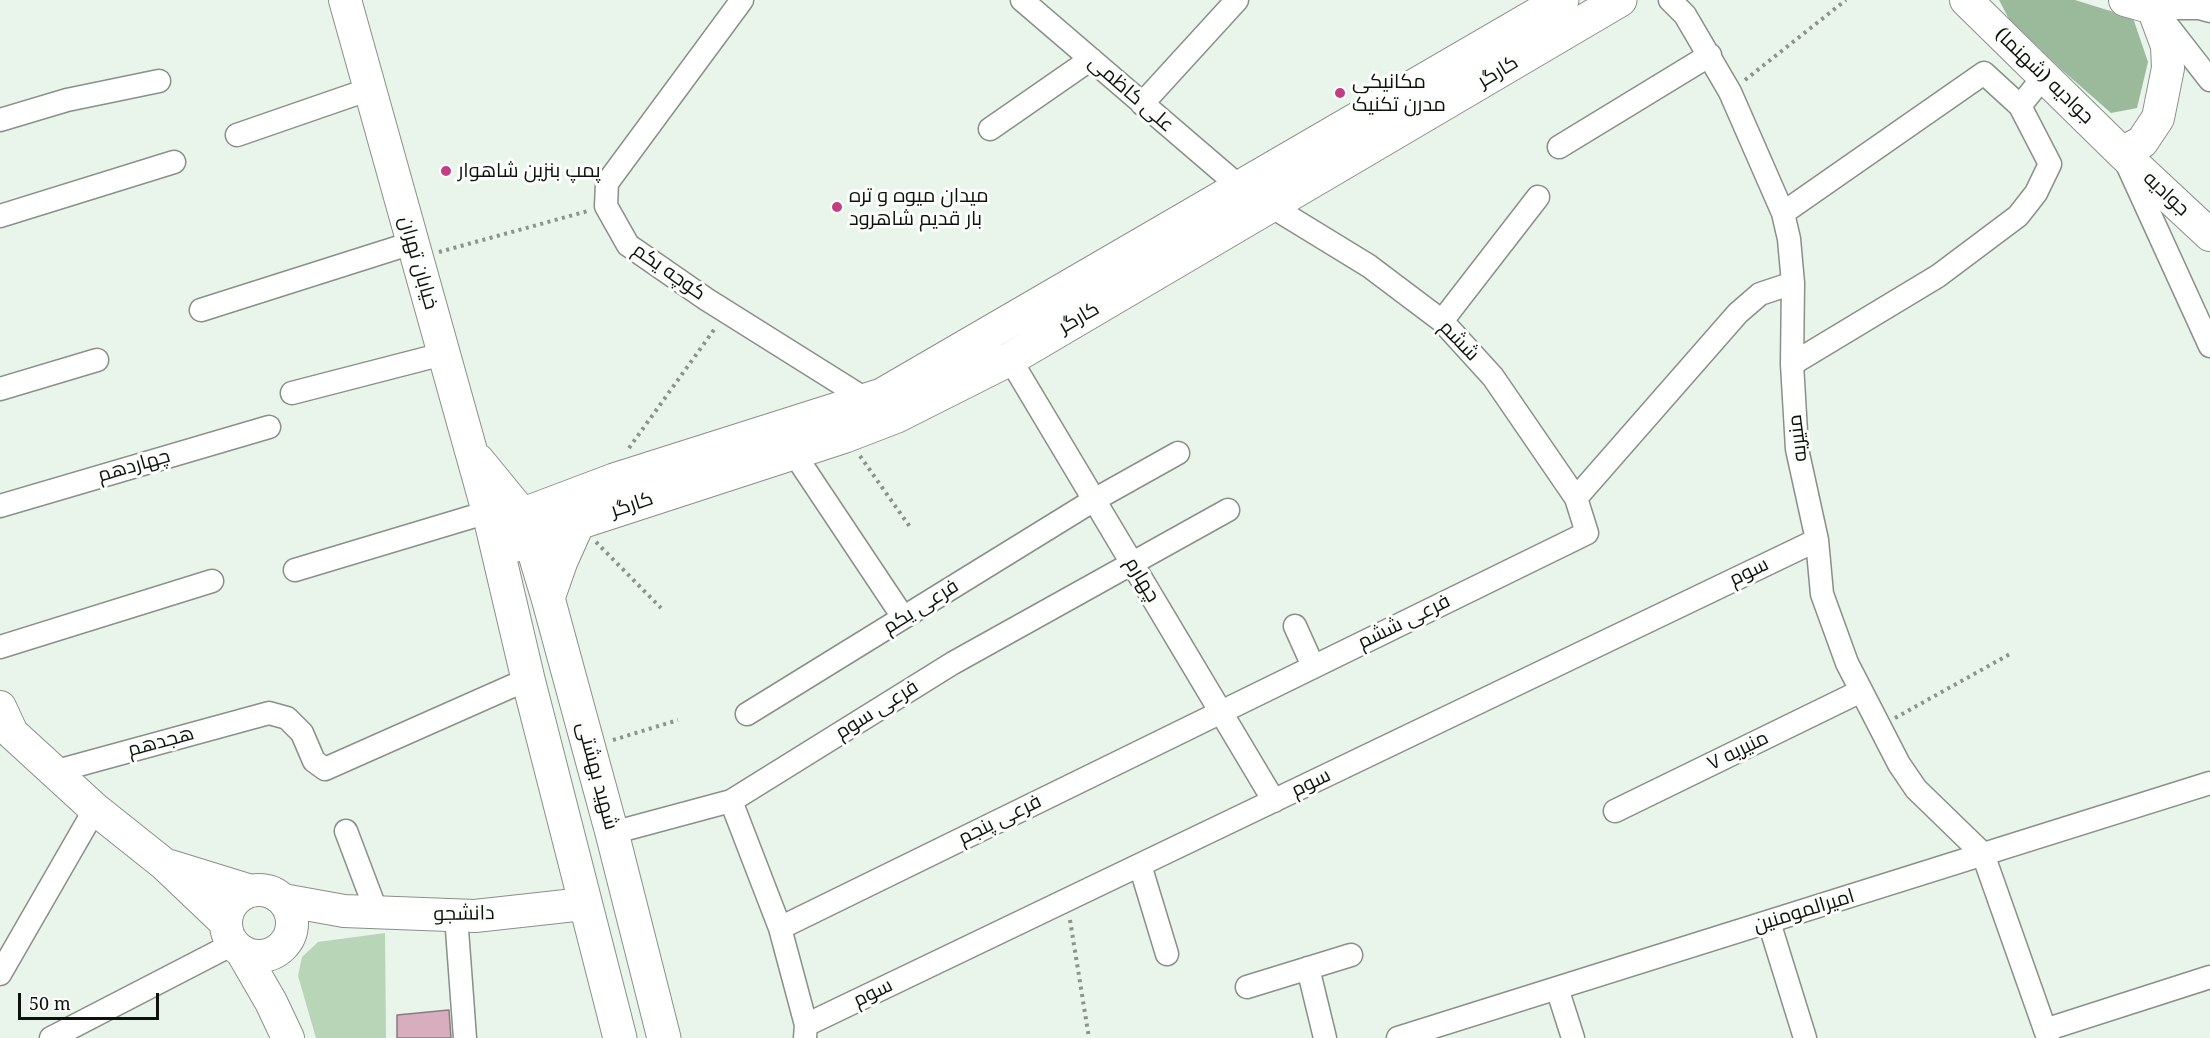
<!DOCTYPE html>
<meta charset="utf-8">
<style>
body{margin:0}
#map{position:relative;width:2210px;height:1038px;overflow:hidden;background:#e9f4ea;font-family:"Noto Serif",serif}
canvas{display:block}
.scale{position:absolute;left:18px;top:993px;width:141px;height:27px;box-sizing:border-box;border:3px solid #0e120e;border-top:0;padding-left:8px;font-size:18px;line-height:21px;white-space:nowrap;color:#0e120e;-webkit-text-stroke:4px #fcfefc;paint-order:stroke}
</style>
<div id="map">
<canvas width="2210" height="1038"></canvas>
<div class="scale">50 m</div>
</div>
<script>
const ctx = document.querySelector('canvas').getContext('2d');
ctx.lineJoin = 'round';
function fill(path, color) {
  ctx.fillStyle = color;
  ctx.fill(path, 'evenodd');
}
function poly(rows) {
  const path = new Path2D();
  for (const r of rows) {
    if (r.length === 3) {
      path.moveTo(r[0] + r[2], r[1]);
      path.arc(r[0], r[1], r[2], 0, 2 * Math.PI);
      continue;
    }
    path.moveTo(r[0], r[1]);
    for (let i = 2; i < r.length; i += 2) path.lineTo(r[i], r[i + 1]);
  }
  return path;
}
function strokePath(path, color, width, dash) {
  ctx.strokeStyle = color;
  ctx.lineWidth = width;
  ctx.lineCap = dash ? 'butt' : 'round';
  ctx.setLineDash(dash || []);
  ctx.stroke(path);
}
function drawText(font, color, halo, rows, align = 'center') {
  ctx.font = font + ' "Noto Serif",Cairo,serif';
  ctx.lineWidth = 6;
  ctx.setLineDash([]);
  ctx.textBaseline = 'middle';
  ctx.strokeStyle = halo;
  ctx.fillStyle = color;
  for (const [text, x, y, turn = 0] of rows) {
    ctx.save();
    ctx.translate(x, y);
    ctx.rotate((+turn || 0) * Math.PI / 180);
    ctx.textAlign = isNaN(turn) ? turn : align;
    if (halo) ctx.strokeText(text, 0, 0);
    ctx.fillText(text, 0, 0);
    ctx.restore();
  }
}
fill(poly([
 [385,933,386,1038,316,1038,298,976,302,957,318,942]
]), '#b8d5b8');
fill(poly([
 [1999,0,2075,0,2133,18,2148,62,2137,108,2111,113,2062,70,2009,19]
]), '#9bba9c');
const building = poly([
 [449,1010,451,1038,397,1038,397,1015,449,1010]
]);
fill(building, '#d8aebf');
strokePath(building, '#897c81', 1.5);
const street = poly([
 [742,0,607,183,606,206,628,245,706,299,867,400],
 [1022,0,1240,187],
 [1670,0,1685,15,1730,92,1783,213,1789,239,1793,283,1792,364,1797,449,1817,540,1822,594,1847,663,1899,764,1916,789,1983,854,2048,1038],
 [2153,8,2199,8,2210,11],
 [2164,21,2210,80],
 [1142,104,1237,0],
 [0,120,67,100,159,81],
 [990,129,1091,59],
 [237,135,370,89],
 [1559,147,1710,55],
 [2126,162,2210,346],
 [1783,213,1984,73,2020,106],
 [0,216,174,162],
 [201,310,412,243],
 [1442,321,1538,197],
 [1010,359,1274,801],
 [1792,364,1938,276,2018,216,2036,193,2050,164,2020,106,2044,76],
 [0,389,97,360],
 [292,393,443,354],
 [793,452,903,617],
 [1576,498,1738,313,1760,294,1793,283],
 [0,506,269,427],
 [295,570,488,512],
 [1295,626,1313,666],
 [0,647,212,581],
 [747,714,1094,500,1178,453],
 [53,772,269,713,287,718,302,733,314,761,325,769,528,679],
 [731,801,780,928,806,1025,805,1038],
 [1615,811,1861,691],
 [346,831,377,913],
 [612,833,731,801,953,663,1228,510],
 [1140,865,1167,954],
 [456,916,465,1038],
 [1769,922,1805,1038],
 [780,928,1587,533,1576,498,1493,377,1442,321,1369,266,1271,206],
 [1308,968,1325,1038],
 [0,974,95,809],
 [1247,987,1351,955],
 [1557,988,1573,1038],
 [806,1025,1817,540],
 [2045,1030,2210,977],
 [51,1038,233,944],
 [1398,1038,2210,783]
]);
const secondary = poly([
 [345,0,492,526],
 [1966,0,2122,153,2210,235],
 [2122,153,2142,142,2158,118,2168,68,2167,46,2153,8,2125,0],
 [478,460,523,515],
 [0,707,12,733,95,809,164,864,226,923],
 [170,866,251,891],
 [259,923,33],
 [283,900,344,911,475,916,584,904],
 [242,952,271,1002,288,1038]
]);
const primary = poly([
 [524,518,548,598,612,833,664,1038],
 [498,551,578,523,845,436,897,416,1010,359,1620,0],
 [548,598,561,561,578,523],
 [620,1038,528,679,492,526,614,480,882,395,1562,0]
]);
strokePath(street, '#889188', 25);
strokePath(secondary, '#889188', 34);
strokePath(primary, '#889188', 35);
strokePath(poly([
 [1745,80,1846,0],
 [439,252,588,211],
 [629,448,716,327],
 [860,456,910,527],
 [596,542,661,608],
 [1895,718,2010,654],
 [613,740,678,720],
 [1070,920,1089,1038]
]), '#8b938c', 4, [3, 4.5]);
strokePath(street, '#fff', 22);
strokePath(secondary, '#fff', 32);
strokePath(primary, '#fff', 33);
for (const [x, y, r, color] of [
 [1340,93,6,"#c13e83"],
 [446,171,6,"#c13e83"],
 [837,207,6,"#c13e83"]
]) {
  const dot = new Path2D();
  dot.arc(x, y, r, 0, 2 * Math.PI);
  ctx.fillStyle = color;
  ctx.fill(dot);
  strokePath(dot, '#fcfefc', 2);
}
drawText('20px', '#0e120e', '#fcfefc', [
 ["کارگر",1498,72,-31],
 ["جوادیه (شهنما)",2044,76,44],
 ["علی کاظمی",1131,94,41],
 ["جوادیه",2166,194,43],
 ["خیابان تهران",418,263,74],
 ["کوچه یکم",669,272,35],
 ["کارگر",1079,318,-30],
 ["ششم",1459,341,46],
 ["منیریه",1798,438,-97],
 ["چهاردهم",134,466,-16],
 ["کارگر",632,505,-18],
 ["سوم",1749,572,-26],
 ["چهارم",1142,580,59],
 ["فرعی یکم",921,607,-32],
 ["فرعی ششم",1404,622,-26],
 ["فرعی سوم",877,710,-32],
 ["هجدهم",161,742,-15],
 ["منیریه ۷",1738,751,-26],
 ["شهید بهشتی",597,776,75],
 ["سوم",1311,783,-26],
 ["فرعی پنجم",1000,820,-26],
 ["امیرالمومنین",1804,911,-17],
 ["دانشجو",464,914,-1],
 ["سوم",873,993,-26]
]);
drawText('20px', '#0e120e', '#fcfefc', [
 ["مکانیکی",1352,82],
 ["مدرن تکنیک",1352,105],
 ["پمپ بنزین شاهوار",458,171],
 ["میدان میوه و تره",849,196],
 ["بار قدیم شاهرود",849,219]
], 'left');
</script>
